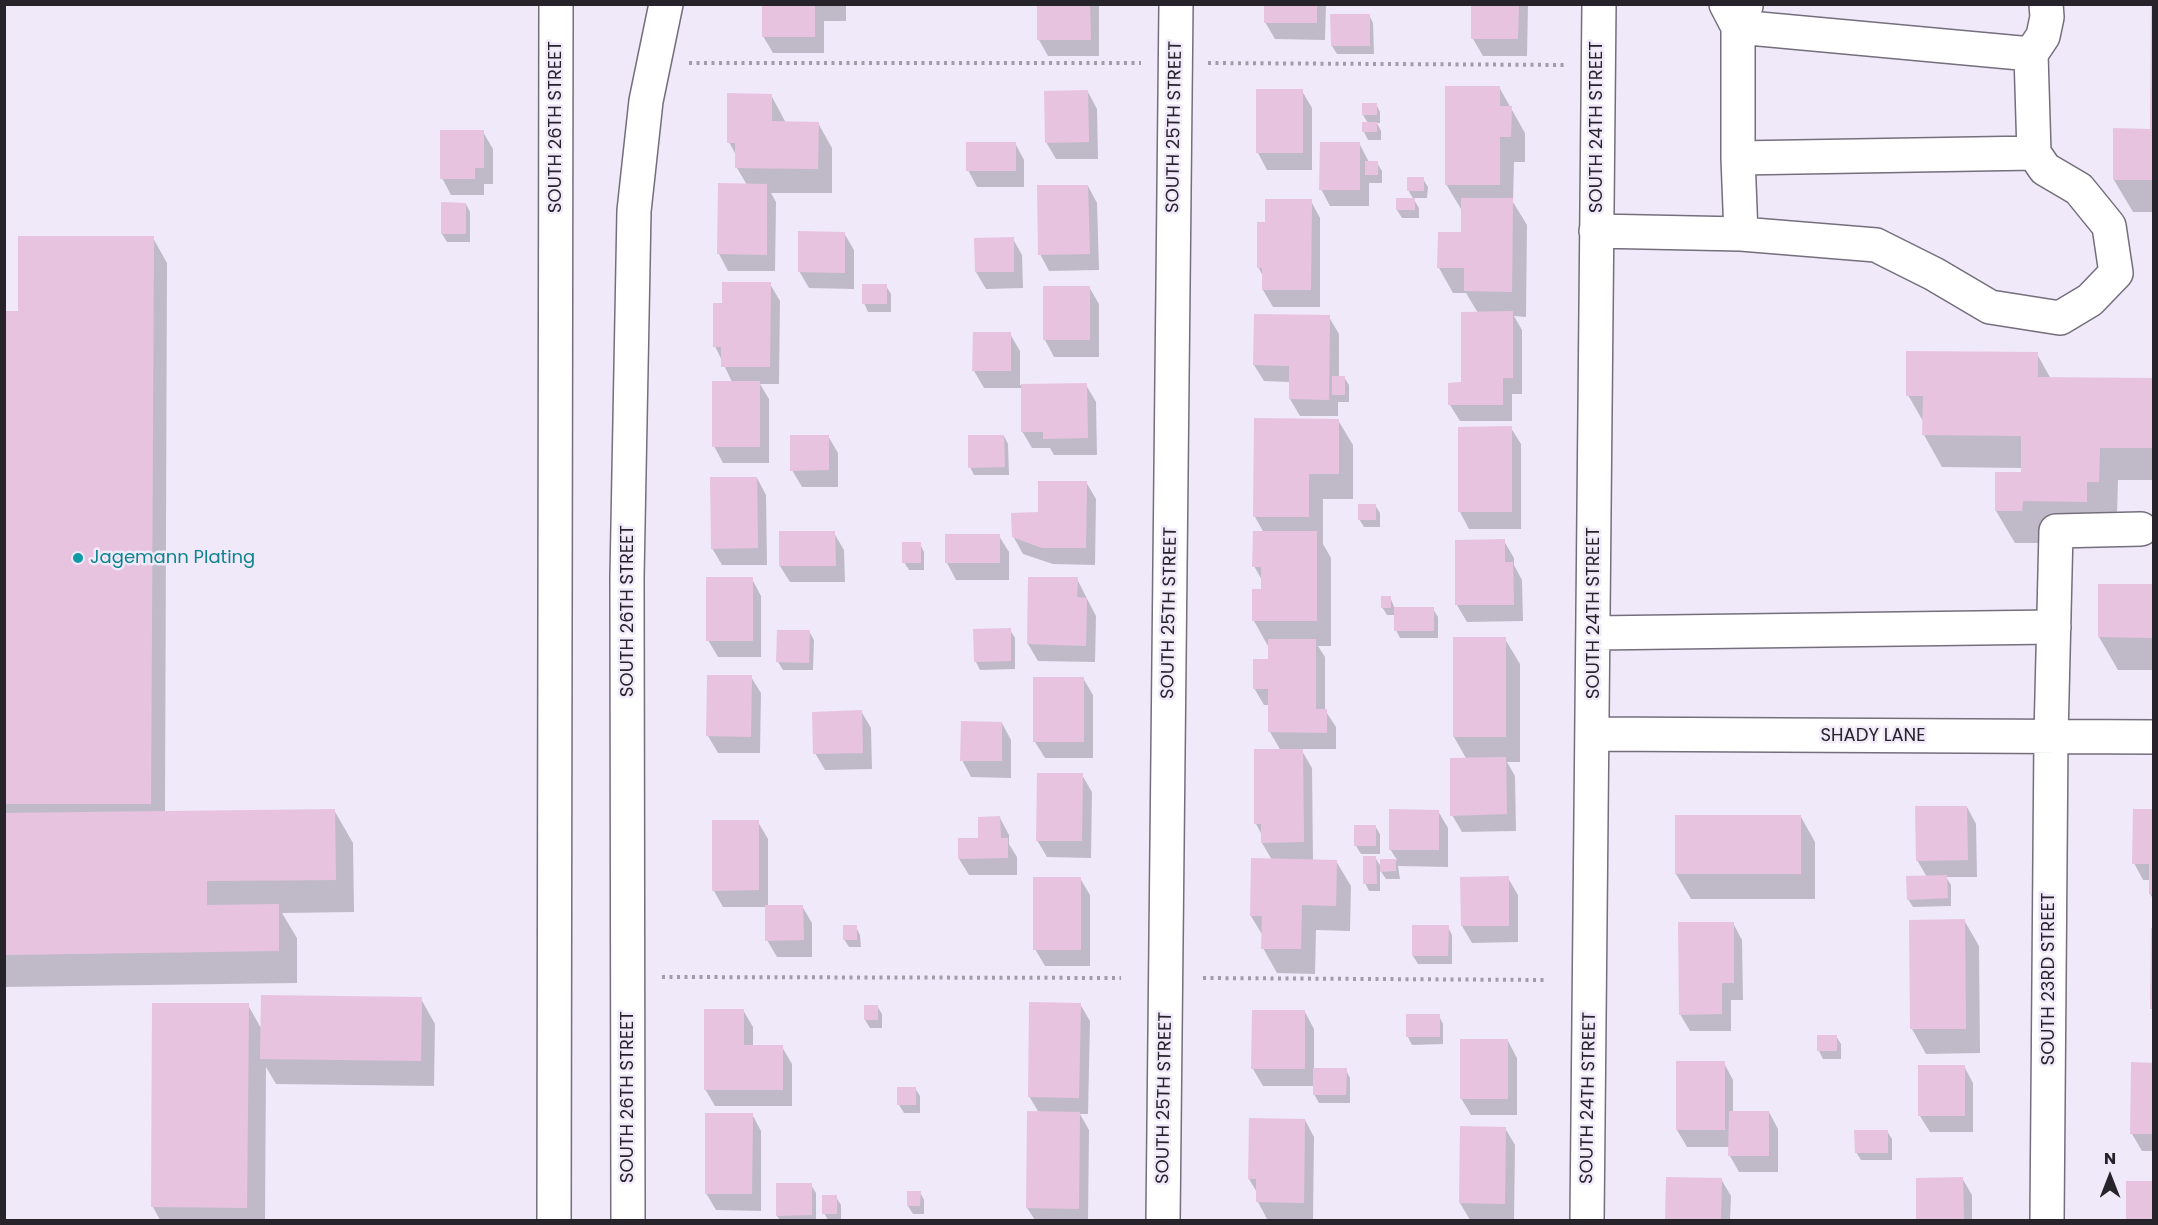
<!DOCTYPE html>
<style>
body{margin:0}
#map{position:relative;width:2158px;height:1225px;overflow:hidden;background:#f0e9fa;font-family:Poppins,sans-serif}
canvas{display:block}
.frame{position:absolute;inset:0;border:6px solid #26232a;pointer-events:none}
.north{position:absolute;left:2080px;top:1147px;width:60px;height:60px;-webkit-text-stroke:4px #f0e9fa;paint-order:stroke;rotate:0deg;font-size:16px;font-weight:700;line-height:24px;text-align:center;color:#26232a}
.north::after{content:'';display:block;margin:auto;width:21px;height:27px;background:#26232a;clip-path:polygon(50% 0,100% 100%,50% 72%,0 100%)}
</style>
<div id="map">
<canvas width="2158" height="1225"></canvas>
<div class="frame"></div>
<div class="north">N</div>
</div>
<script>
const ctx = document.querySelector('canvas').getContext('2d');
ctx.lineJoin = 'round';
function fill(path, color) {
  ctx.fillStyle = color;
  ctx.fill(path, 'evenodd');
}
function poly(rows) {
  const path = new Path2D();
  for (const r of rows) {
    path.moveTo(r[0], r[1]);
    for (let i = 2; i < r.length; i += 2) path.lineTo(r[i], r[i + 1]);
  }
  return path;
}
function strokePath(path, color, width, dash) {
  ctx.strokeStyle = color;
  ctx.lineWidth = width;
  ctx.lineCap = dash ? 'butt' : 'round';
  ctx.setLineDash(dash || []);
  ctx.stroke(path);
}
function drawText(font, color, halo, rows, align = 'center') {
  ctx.font = font + ' Poppins,sans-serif';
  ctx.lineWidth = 5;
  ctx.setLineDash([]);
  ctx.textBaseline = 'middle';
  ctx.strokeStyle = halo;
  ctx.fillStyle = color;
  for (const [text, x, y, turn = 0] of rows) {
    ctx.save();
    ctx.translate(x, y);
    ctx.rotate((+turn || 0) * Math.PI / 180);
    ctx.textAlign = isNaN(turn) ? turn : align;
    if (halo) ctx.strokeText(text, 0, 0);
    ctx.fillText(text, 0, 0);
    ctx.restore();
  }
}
fill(poly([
 [763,4,846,4,846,21,824,21,824,53,773,53,763,36],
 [1038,4,1099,4,1099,56,1048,56,1039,40],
 [1266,4,1326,4,1325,40,1275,39,1265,22],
 [1473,4,1528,4,1527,56,1483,56,1473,39],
 [2154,4,2154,212,2133,212,2114,180,2151,130],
 [1369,15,1373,23,1374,54,1337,54,1332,46],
 [1499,87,1525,133,1525,162,1514,162,1513,202,1527,225,1526,317,1514,316,1522,330,1522,394,1512,394,1512,421,1460,421,1450,405,1463,384,1478,313,1466,293,1453,293,1439,268,1439,233,1463,233,1463,209,1461,209,1446,184],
 [1302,91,1312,108,1312,170,1267,170,1258,153],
 [1088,92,1097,109,1098,159,1056,159,1046,142],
 [771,95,786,123,818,123,832,148,832,193,771,193,776,202,775,271,728,271,719,254,747,185,737,168,737,157,729,142],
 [1376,104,1380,112,1380,123,1377,123,1381,131,1381,140,1368,140,1364,132,1368,123,1363,115],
 [483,132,493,149,493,184,484,184,484,195,451,195,442,178],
 [1015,143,1024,160,1024,187,977,187,968,170],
 [1359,143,1369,162,1377,163,1382,171,1382,183,1369,183,1369,206,1330,206,1321,189],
 [1423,179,1428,187,1427,198,1413,198,1419,208,1419,218,1402,218,1397,210,1414,200,1408,190],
 [1088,186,1097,203,1099,270,1049,271,1040,254],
 [1311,201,1320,218,1320,307,1273,307,1263,290,1263,276,1258,267,1266,223],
 [466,204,470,212,470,242,447,242,442,234],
 [844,233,854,250,854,289,809,288,799,271],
 [153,238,167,263,165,812,334,810,353,843,354,912,282,913,297,938,297,983,4,987,4,313,19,313],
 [976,239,1013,239,1022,255,1023,288,986,289,976,272],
 [770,284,780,301,779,384,760,384,769,399,769,463,723,463,714,446,732,382,715,346,724,305],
 [886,286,891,294,891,312,868,312,864,303],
 [1045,287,1089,287,1099,304,1099,357,1054,357,1045,340],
 [1329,317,1339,334,1339,377,1344,377,1349,385,1349,402,1338,402,1338,416,1300,416,1290,399,1290,382,1264,381,1254,365],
 [1010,334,1020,351,1020,385,1086,385,1096,402,1097,455,1054,455,1050,448,1032,448,1022,431,1022,388,984,388,974,371],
 [2037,354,2051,379,2154,379,2154,480,2118,480,2117,514,2040,543,2015,543,1996,511,2022,473,2022,468,1942,467,1924,435,1924,423,1908,395],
 [1255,420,1338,420,1353,445,1353,499,1323,499,1323,544,1331,558,1331,646,1318,646,1325,657,1325,710,1336,727,1336,749,1301,749,1312,768,1313,861,1336,861,1351,886,1350,931,1316,930,1315,974,1277,973,1263,948,1263,936,1251,916,1272,860,1262,843,1262,835,1256,824,1281,751,1270,732,1270,705,1264,705,1254,688,1270,661,1268,646,1254,621,1263,591,1263,582,1254,566,1264,533,1255,517],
 [1511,428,1521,444,1521,529,1469,529,1460,512],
 [828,436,838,453,838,487,802,487,792,470],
 [1004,436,1008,444,1009,475,974,475,970,467],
 [757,478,766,495,767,565,722,565,712,548],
 [1086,482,1096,499,1095,565,1053,564,1023,554,1013,536,1039,514],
 [1375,505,1380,513,1380,527,1364,527,1359,519],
 [834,533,844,550,845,582,790,582,780,566],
 [999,536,1009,552,1009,580,956,580,947,563],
 [1456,541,1504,541,1514,558,1514,565,1522,580,1523,621,1467,622,1457,605],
 [920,544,924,552,924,570,909,570,904,562],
 [752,579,761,596,761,657,718,657,708,640],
 [1077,579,1096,616,1095,662,1038,661,1028,644],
 [2154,586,2154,670,2118,670,2099,637],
 [1390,597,1395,609,1433,609,1438,617,1438,638,1400,638,1396,630,1396,615,1387,615,1382,607],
 [1010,630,1015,638,1015,669,980,670,976,662],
 [809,631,814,640,813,670,783,670,778,662],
 [1505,639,1520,664,1520,762,1507,762,1515,776,1516,831,1462,832,1452,815,1467,760,1454,737],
 [751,677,761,693,760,753,718,753,708,736],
 [1083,678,1093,695,1093,758,1045,758,1035,742],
 [861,711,871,728,872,769,825,770,815,753],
 [1002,723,1011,740,1011,778,971,777,962,760],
 [1082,775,1092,792,1091,858,1047,857,1037,840],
 [1967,807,1976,824,1977,877,1946,877,1951,885,1951,906,1913,907,1908,899,1927,877,1917,860],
 [1438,811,1448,828,1448,867,1398,866,1400,879,1386,879,1380,870,1380,891,1369,891,1365,883,1375,857,1381,867,1381,860,1397,860,1390,849],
 [2154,811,2154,900,2150,894,2150,880,2143,880,2134,863],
 [1676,817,1801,817,1815,842,1815,899,1691,899,1676,874],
 [1000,818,1009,835,1009,844,1017,857,1017,875,969,875,959,859],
 [758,822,768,839,768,907,802,906,812,923,812,957,777,957,767,940,766,907,723,907,714,891],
 [1375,826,1380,834,1380,854,1361,854,1356,846],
 [1080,878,1090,895,1090,966,1045,966,1035,949],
 [1508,878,1518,895,1518,942,1472,943,1462,926],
 [1964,920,1979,946,1980,1053,1926,1054,1912,1029],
 [1733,923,1742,940,1743,1000,1731,1000,1731,1031,1690,1031,1680,1014],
 [856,927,860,935,861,947,849,947,844,939],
 [1448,927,1452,935,1452,964,1418,964,1413,956],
 [421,999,435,1024,434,1086,276,1084,266,1067,265,1220,160,1220,153,1207,248,1005,262,1030],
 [1080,1004,1090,1021,1088,1114,1080,1114,1089,1130,1088,1220,1035,1220,1027,1208,1039,1113,1029,1096],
 [877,1006,882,1014,882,1028,870,1028,865,1020],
 [743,1010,753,1027,753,1047,782,1047,792,1064,792,1106,715,1106,705,1089],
 [1305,1012,1314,1029,1314,1070,1346,1070,1350,1078,1350,1103,1319,1103,1314,1094,1314,1086,1263,1086,1253,1069],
 [1439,1016,1443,1024,1443,1044,1412,1045,1408,1037],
 [1819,1036,1836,1036,1841,1044,1841,1059,1823,1059,1819,1051],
 [1508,1041,1517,1058,1517,1115,1471,1115,1461,1098],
 [1724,1063,1733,1080,1733,1112,1769,1112,1778,1129,1778,1172,1739,1172,1730,1156,1730,1147,1687,1147,1677,1130],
 [2154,1064,2154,1151,2142,1151,2132,1134],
 [1964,1066,1973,1083,1973,1132,1930,1132,1920,1116],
 [915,1088,920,1096,920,1113,904,1113,899,1105],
 [752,1114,761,1131,761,1211,716,1210,706,1193],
 [1305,1120,1314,1137,1313,1219,1267,1219,1258,1202,1258,1194,1249,1179],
 [1505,1128,1515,1145,1514,1220,1470,1220,1460,1203],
 [1887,1131,1892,1139,1892,1160,1861,1160,1856,1152],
 [1668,1178,1721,1179,1731,1196,1730,1220,1667,1220],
 [1962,1178,1972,1195,1972,1220,1918,1220,1917,1179],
 [811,1185,816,1193,816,1220,780,1220,777,1216],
 [920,1192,924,1200,924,1214,913,1214,908,1206],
 [836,1197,841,1205,841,1220,828,1220,824,1213]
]), '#0003');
fill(poly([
 [762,4,815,4,815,37,762,37],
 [1037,4,1090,4,1091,40,1037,40],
 [1264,4,1317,4,1317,23,1264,23],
 [1471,4,1519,4,1518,39,1471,39],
 [2151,4,2154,4,2154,180,2113,180,2113,128,2150,129],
 [1330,14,1370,14,1370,46,1331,46],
 [1445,86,1500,86,1500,106,1512,106,1511,137,1500,137,1500,185,1445,185],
 [1256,89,1303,89,1303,153,1256,153],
 [1088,90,1089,142,1045,143,1044,91],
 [727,93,772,94,772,121,819,122,818,169,735,168,735,143,727,143],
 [1362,103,1377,103,1377,115,1362,115],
 [1362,122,1377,122,1377,132,1362,132],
 [440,130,484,130,484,168,475,168,475,179,440,179],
 [966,142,1016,142,1016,171,966,171],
 [1320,142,1360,142,1360,190,1319,190],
 [1365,161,1378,161,1378,175,1365,175],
 [1407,177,1424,177,1424,191,1407,191],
 [718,183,767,184,767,255,717,254],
 [1037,185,1088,185,1090,254,1038,255],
 [1396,198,1415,198,1415,210,1396,210],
 [1461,198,1513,198,1512,292,1464,291,1464,268,1437,268,1438,232,1461,232],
 [1265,199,1312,199,1311,290,1262,290,1262,268,1257,268,1257,222,1265,222],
 [441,202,466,203,466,234,441,234],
 [798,231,845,232,845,273,798,272],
 [18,236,154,236,151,804,4,804,4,311,18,311],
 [1014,237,1014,272,975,272,974,238],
 [722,282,771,282,770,367,721,367,721,347,713,347,713,303,722,303],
 [862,284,887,284,887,304,862,304],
 [1043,286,1090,286,1090,340,1043,340],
 [1513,311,1513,378,1503,378,1503,405,1448,405,1448,383,1461,382,1461,312],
 [1254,314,1330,315,1329,400,1289,399,1289,366,1253,365],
 [973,332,1011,332,1011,371,972,371],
 [1906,351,2038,352,2038,377,2154,378,2154,448,2100,448,2099,482,2087,482,2087,502,2023,501,2022,511,1995,511,1995,472,2021,472,2021,436,1922,435,1923,396,1906,396],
 [1332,376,1345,376,1345,395,1332,395],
 [712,381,760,381,760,447,712,447],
 [1087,383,1088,438,1043,439,1043,432,1021,432,1021,384],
 [1254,418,1339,419,1339,474,1309,474,1309,517,1253,517],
 [1512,426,1512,512,1458,512,1458,427],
 [790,435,829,435,829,470,790,471],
 [968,435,1004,435,1005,467,968,468],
 [710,477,757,477,758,548,711,549],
 [1038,481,1087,481,1086,548,1042,548,1012,537,1011,513,1038,512],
 [1358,504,1376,504,1376,520,1358,520],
 [779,531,835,531,836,566,779,566],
 [1253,531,1317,531,1317,621,1252,621,1252,589,1261,589,1261,567,1252,567],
 [945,534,1000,534,1000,563,945,563],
 [1505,539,1505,562,1513,562,1514,605,1455,605,1455,540],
 [902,542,921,542,921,563,902,563],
 [706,577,753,577,753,641,706,641],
 [1028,577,1078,577,1077,597,1087,598,1086,646,1027,644],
 [2098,584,2154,584,2154,638,2098,637],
 [1381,596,1391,596,1391,608,1381,608],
 [1394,607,1434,607,1434,631,1394,631],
 [1011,628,1011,661,974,662,973,629],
 [777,630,810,630,809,663,776,662],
 [1453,637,1506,637,1506,737,1453,737],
 [1268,639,1316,639,1316,709,1327,709,1327,733,1268,732,1268,689,1253,689,1253,659,1268,659],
 [707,675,752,675,751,737,706,736],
 [1033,677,1084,677,1084,742,1033,742],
 [862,710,863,753,813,754,812,712],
 [961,721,1002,722,1002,761,960,761],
 [1254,749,1303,749,1304,842,1261,843,1261,824,1254,824],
 [1506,757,1507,814,1450,816,1450,758],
 [1037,773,1083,773,1082,841,1036,841],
 [1915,806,1967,806,1968,860,1916,861],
 [335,809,336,880,207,881,207,905,279,904,279,951,4,955,4,813],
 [1389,809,1439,810,1439,850,1389,850],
 [2133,809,2154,809,2154,895,2149,894,2149,864,2132,864],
 [1675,815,1801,815,1801,874,1675,874],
 [1000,816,1001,838,1008,838,1008,858,958,859,958,838,978,838,978,817],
 [712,820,759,820,759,890,712,891],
 [1354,825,1376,825,1376,846,1354,846],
 [1363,856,1376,856,1377,884,1363,884],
 [1251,858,1337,860,1336,906,1302,905,1301,949,1261,949,1262,916,1250,916],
 [1380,859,1396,859,1396,871,1380,872],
 [1947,875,1948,898,1907,900,1906,876],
 [1509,876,1509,926,1461,926,1460,877],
 [1033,877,1081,877,1081,950,1033,950],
 [765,905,803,905,804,940,765,941],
 [1965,919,1966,1029,1910,1029,1909,920],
 [1678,922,1734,922,1734,983,1722,983,1722,1014,1679,1015],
 [843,925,857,925,857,940,843,940],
 [1412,925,1449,925,1448,956,1412,956],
 [2151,928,2154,928,2154,1009,2150,1009],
 [261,995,422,997,421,1061,260,1059],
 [1029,1002,1081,1003,1079,1098,1028,1097],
 [152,1003,249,1003,247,1208,151,1207],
 [864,1005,878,1005,878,1020,864,1020],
 [704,1009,744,1009,744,1045,783,1045,783,1090,704,1090],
 [1252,1010,1305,1010,1305,1069,1251,1069],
 [1406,1014,1440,1014,1440,1037,1406,1037],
 [1817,1035,1837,1035,1837,1051,1817,1051],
 [1460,1039,1508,1039,1508,1099,1460,1099],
 [1676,1061,1725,1061,1725,1130,1676,1130],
 [2131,1062,2154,1063,2154,1134,2130,1134],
 [1918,1065,1965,1065,1965,1116,1918,1116],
 [1313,1068,1347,1068,1346,1095,1313,1095],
 [897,1087,916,1087,916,1105,897,1105],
 [1027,1111,1080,1112,1079,1209,1026,1208],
 [1729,1111,1769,1111,1769,1156,1728,1156],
 [705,1113,753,1113,752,1194,705,1194],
 [1249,1118,1305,1119,1304,1203,1256,1202,1256,1179,1248,1179],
 [1460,1126,1506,1127,1505,1204,1459,1203],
 [1854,1130,1888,1130,1888,1153,1855,1153],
 [1666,1177,1722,1178,1721,1220,1665,1220],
 [1963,1177,1964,1220,1916,1220,1916,1178],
 [2126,1181,2154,1181,2154,1220,2126,1220],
 [776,1183,812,1183,812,1215,776,1216],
 [907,1191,921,1191,920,1206,907,1206],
 [822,1195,837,1195,837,1214,822,1214]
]), '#e7c3e0');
const minor = poly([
 [2031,54,2043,36,2047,17,2046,4],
 [1738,158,2034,153],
 [1596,231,1741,234,1876,245,1934,274,1990,307,2060,318,2090,300,2116,273,2109,226,2079,189,2045,169,2034,153,2031,54,1738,27,1726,4],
 [1741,234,1738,158,1738,27,1746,6],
 [1594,633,2054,627],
 [1593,734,2154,737],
 [554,1220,556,4],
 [628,1220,627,577,634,211,646,101,666,4],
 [1163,1220,1176,4],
 [1587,1220,1599,4],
 [2047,1220,2051,737,2056,531,2141,529]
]);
strokePath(minor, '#746e7d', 36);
strokePath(poly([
 [689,63,1141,63],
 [1208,63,1567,65],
 [662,977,1121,978],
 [1203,978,1544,980]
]), '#a29ca9', 4, [3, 4.5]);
strokePath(minor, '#fff', 33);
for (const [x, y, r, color] of [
 [78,558,6,"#0f9aa8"]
]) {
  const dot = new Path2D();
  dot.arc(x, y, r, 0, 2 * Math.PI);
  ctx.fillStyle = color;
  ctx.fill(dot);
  strokePath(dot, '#f0e9fa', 2);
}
drawText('18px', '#26232a', '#f0e9fa', [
 ["SOUTH 26TH STREET",556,127,-90],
 ["SOUTH 25TH STREET",1175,127,-89],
 ["SOUTH 24TH STREET",1597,127,-90],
 ["SOUTH 26TH STREET",628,611,-90],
 ["SOUTH 25TH STREET",1170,613,-89],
 ["SOUTH 24TH STREET",1594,613,-90],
 ["SHADY LANE",1873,736],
 ["SOUTH 23RD STREET",2049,979,-90],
 ["SOUTH 26TH STREET",628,1097,-90],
 ["SOUTH 25TH STREET",1165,1098,-89],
 ["SOUTH 24TH STREET",1589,1098,-89]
]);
drawText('18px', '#0d838f', '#f0e9fa', [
 ["Jagemann Plating",90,558]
], 'left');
</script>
